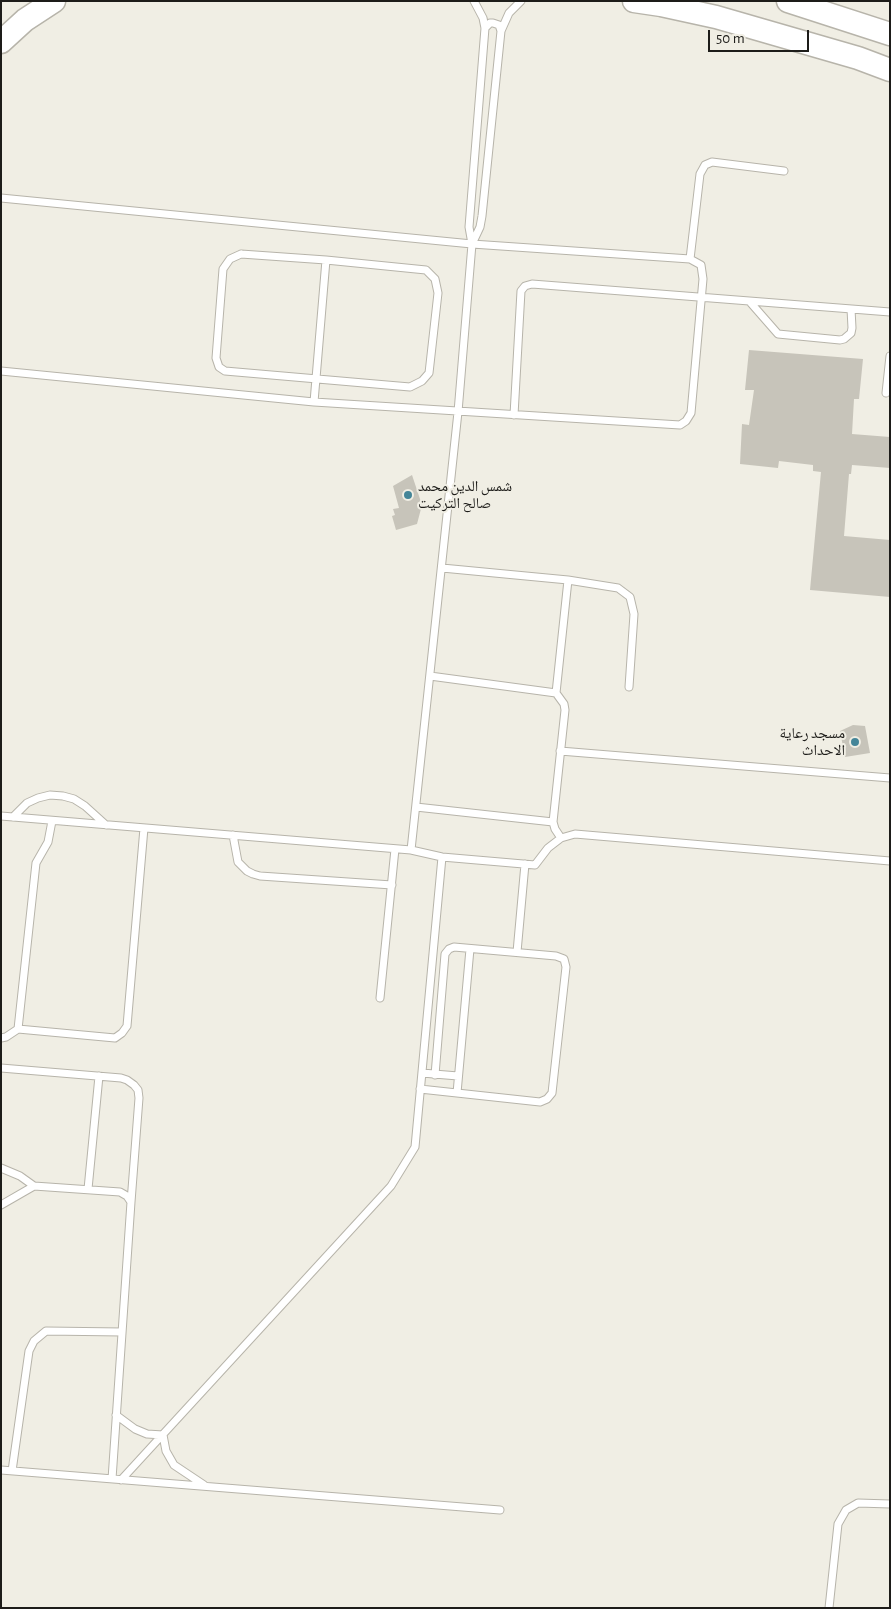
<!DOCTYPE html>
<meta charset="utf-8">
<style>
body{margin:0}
#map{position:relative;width:891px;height:1609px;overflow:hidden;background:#f0eee4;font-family:"Alegreya Sans",sans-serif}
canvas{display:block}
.frame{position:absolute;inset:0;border:2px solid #1d1c19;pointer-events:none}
.scale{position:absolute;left:708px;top:30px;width:101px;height:22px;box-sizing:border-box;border:2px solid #1d1c19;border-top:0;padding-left:6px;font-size:15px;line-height:18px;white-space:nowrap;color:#1d1c19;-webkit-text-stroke:4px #f0eee4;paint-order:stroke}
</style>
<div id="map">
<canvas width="891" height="1609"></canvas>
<div class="frame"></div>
<div class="scale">50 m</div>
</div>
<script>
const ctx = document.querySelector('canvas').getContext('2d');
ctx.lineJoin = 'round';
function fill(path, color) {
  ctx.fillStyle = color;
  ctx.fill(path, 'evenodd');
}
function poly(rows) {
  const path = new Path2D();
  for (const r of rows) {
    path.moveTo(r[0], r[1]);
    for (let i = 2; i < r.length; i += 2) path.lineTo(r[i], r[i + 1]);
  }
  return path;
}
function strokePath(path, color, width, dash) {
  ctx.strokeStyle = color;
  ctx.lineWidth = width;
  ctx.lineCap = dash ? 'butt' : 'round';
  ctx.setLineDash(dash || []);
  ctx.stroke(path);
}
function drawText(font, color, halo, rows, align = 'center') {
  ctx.font = font + ' "Alegreya Sans","Noto Naskh Arabic",sans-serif';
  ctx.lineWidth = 4;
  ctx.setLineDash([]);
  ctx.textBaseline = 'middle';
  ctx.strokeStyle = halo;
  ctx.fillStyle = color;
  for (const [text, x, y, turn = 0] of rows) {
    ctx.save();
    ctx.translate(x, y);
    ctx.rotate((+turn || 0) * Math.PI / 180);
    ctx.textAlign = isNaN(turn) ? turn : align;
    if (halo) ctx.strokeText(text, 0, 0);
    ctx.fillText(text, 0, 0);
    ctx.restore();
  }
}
fill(poly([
 [749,350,863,359,859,399,854,399,852,434,890,437,890,468,852,465,851,474,849,474,844,536,890,540,890,597,810,590,821,472,813,471,813,465,779,461,778,468,740,464,742,424,749,425,754,390,745,390],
 [412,475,422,505,417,524,396,530,392,516,395,515,393,509,399,508,393,486],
 [853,725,865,726,870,753,845,757,840,731]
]), '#c7c4ba');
const lane = poly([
 [485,28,490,23,493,23,499,25,501,31],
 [1,198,472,244,690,259,701,265,703,279,691,413,686,421,680,425,314,402,1,371],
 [472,244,480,227,482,216,501,31,509,13,521,1],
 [241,254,326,260,426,270,435,279,438,293,429,373,422,381,410,387,225,371,219,367,216,358,223,269,230,259,241,254],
 [690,259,700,174,705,165,712,162,784,171],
 [750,302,778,334,840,340,844,339,851,333,852,328,851,309],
 [886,393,890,356],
 [314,402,326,260],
 [514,415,521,291,525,286,532,284,890,312],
 [442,568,568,580,618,588,630,597,634,614,629,687],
 [430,676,556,693],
 [560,751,890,778],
 [416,807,553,822],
 [1,816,411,850,442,857,535,865,548,848,561,838,575,834,890,861],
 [13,817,27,803,38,798,50,795,63,796,74,799,85,806,106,825],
 [52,821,48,842,36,863,18,1029,115,1038,122,1033,127,1026,144,828],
 [233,835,238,862,247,871,253,874,260,876,392,885],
 [561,838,555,829,553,822,565,710,564,704,556,693,568,580],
 [411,850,458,412,472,244,469,227,485,28,483,18,474,1],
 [517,952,525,864],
 [380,998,395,849],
 [1,1038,6,1037,18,1029],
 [1,1068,121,1078,127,1080,134,1085,138,1090,139,1098,131,1202],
 [422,1073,458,1076],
 [420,1089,540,1102,547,1099,552,1093,566,967,564,959,556,956,454,947,449,949,445,954,435,1075],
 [457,1093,470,949],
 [1,1168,20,1176,34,1186,120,1192,127,1196,131,1202,112,1479],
 [88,1189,99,1076],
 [1,1205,34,1186],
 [116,1415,135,1429,147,1434,163,1435,166,1451,174,1465,204,1485],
 [1,1470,500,1510],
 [12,1471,29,1351,34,1341,46,1331,122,1332],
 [121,1480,391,1186,415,1147,442,857],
 [829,1608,838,1524,846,1510,858,1503,890,1504]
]);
const primary = poly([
 [634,1,661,5,716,17,858,58,890,70],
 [788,1,890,34],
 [1,42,25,20,54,1]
]);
strokePath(lane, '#b7b4aa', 9);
strokePath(primary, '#b7b4aa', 25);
strokePath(lane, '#fff', 7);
strokePath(primary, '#fff', 22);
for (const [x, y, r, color] of [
 [408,495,5,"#448598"],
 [855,742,5,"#448598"]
]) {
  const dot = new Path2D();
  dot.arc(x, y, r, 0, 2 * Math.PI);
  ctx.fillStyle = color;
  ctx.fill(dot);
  strokePath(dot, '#f0eee4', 2);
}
drawText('15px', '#1d1c19', '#f0eee4', [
 ["شمس الدين محمد",418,486],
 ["صالح التركيت",418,503],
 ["مسجد رعاية",845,733,"right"],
 ["الاحداث",845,750,"right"]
], 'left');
</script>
